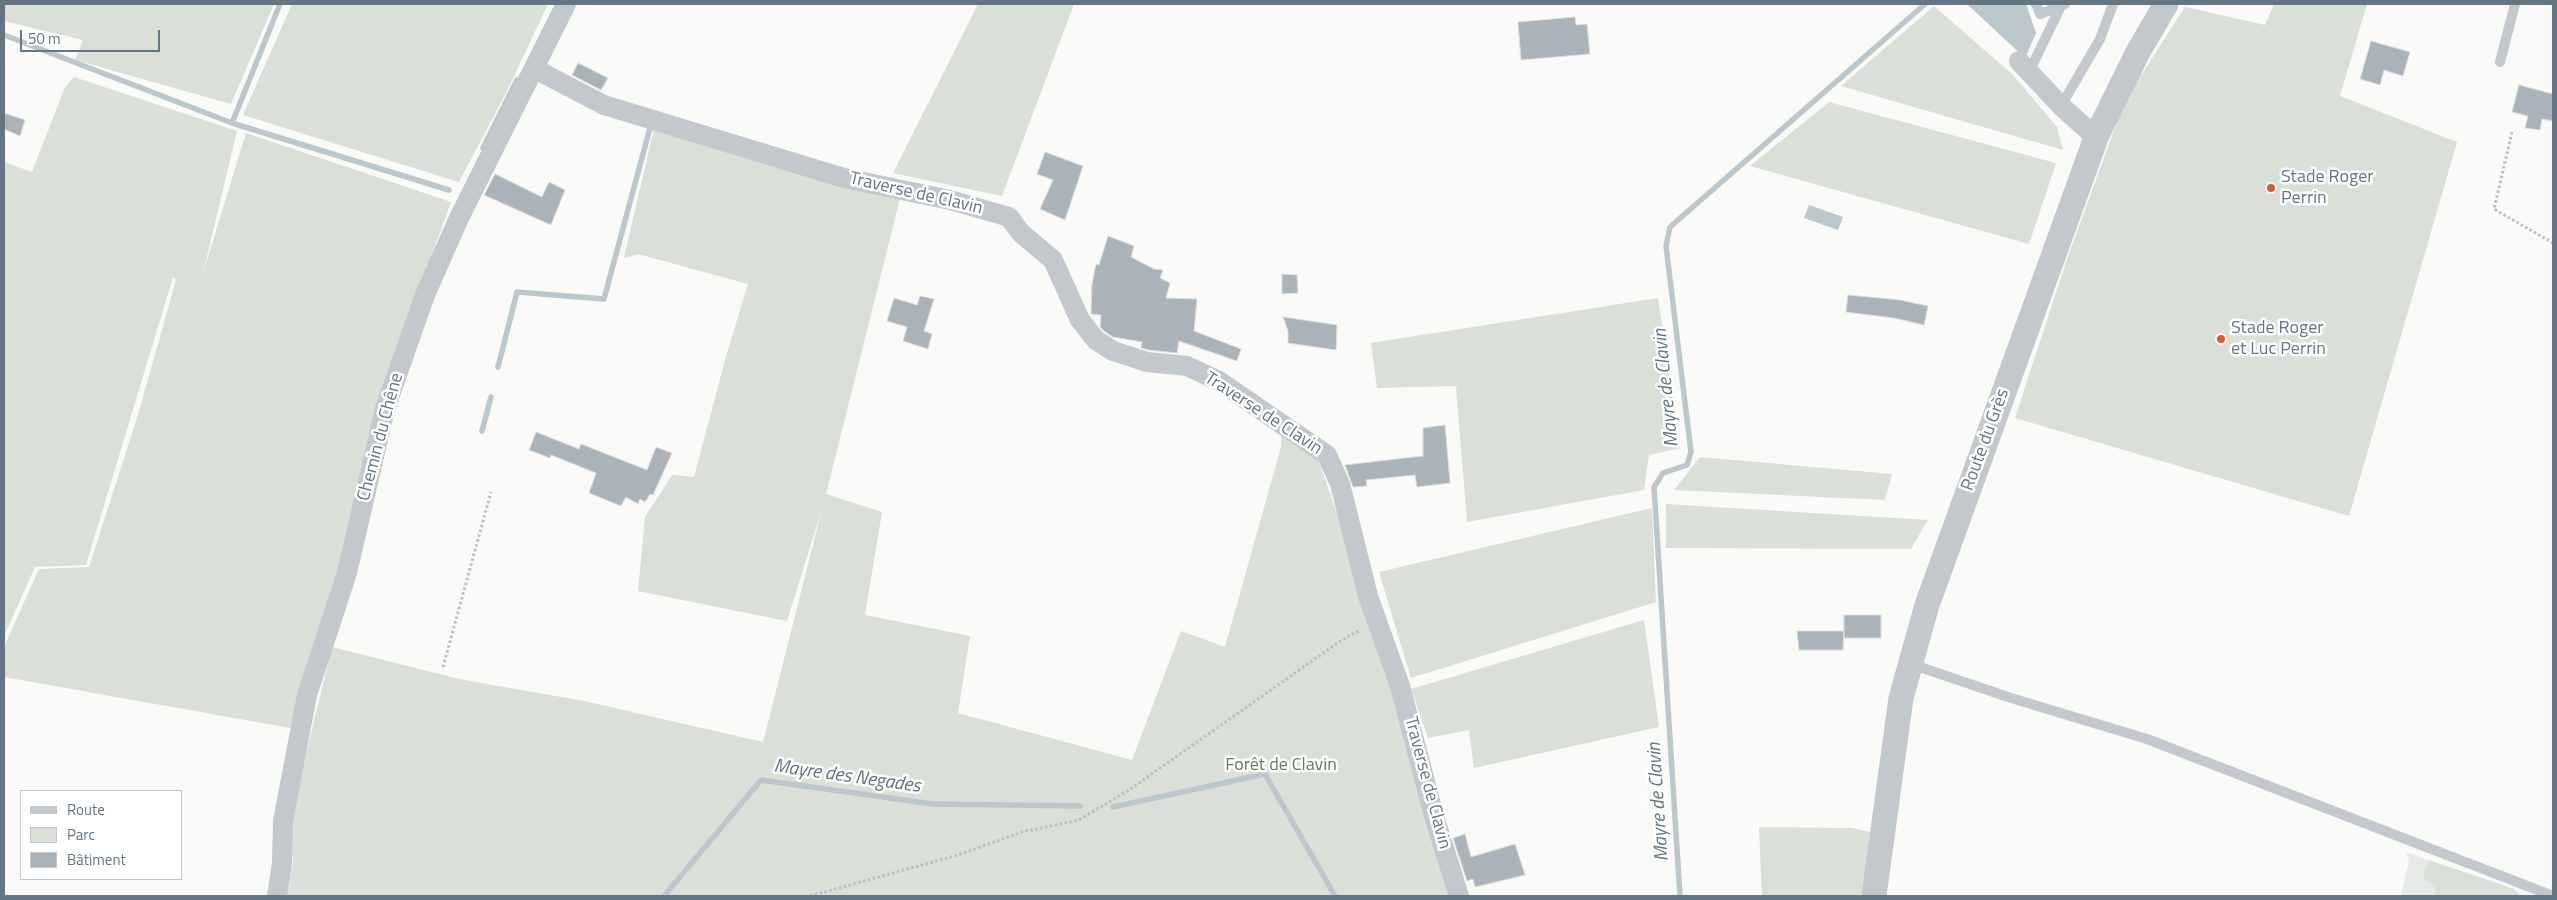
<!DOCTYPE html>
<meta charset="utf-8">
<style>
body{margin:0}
#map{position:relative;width:2557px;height:900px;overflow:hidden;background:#fafaf8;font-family:"Titillium Web",sans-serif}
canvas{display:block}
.frame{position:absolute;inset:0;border:5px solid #657683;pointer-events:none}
.legend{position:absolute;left:20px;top:790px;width:162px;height:90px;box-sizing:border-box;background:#fff;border:1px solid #c1c8cd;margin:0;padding:6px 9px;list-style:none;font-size:15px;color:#657683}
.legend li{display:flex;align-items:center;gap:10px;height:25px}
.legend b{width:25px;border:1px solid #c1c8cd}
.scale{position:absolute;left:20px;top:30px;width:140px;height:22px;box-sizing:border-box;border:2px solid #657683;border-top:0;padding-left:6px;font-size:15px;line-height:18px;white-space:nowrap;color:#657683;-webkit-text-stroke:4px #fff;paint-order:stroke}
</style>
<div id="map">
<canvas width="2557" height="900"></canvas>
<div class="frame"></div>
<ul class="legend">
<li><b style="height:6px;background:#c3c8cc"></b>Route</li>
<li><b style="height:14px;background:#dadfd7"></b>Parc</li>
<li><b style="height:14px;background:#aab3b9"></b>Bâtiment</li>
</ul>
<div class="scale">50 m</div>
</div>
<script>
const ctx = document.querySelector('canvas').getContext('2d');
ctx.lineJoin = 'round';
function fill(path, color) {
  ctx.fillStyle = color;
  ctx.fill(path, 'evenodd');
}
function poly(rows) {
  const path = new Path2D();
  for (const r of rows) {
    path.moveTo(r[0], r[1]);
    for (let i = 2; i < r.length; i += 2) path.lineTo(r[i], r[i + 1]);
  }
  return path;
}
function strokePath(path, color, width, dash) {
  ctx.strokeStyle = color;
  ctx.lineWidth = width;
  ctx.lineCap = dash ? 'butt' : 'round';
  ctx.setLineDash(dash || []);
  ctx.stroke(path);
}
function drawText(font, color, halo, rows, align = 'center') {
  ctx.font = font + ' "Titillium Web",sans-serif';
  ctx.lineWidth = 5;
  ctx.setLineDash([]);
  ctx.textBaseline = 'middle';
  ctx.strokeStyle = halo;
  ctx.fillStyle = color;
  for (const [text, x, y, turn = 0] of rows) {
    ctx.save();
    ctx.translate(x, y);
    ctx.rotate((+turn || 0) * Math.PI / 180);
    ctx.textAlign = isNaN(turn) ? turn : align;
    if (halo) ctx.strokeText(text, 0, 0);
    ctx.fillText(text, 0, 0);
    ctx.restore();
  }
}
fill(poly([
 [2406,852,2525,896,2401,896,2409,860]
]), '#e8e9e9');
fill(poly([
 [4,4,274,4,231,104,75,60,83,40,4,21],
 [292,4,548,4,507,91,459,182,243,115],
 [978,4,1074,4,1002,196,893,173],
 [2274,4,2367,4,2340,96,2457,142,2349,516,2015,418,2067,259,2125,100,2185,7,2265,25],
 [1934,6,2013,75,2057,127,2063,150,1841,86],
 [74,77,237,131,203,273,246,133,451,202,374,415,345,552,296,729,4,677,4,647,39,569,89,567,137,418,176,280,173,277,86,565,35,567,4,636,4,162,32,172,65,87],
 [1829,102,2056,163,2029,244,1750,166],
 [654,128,900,199,826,494,882,512,865,615,970,636,958,713,1132,760,1181,631,1225,647,1281,447,1281,429,1318,459,1376,626,1449,896,287,896,293,861,289,824,332,647,459,679,584,701,763,742,822,509,787,621,638,591,645,517,672,475,694,477,725,360,748,284,638,254,624,258],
 [1658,298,1680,448,1649,455,1644,490,1467,522,1456,386,1377,388,1371,343],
 [1700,457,1892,474,1885,500,1674,490],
 [1666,504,1928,520,1911,549,1666,548],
 [1652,508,1656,602,1411,678,1379,572],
 [1644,620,1659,727,1474,768,1469,730,1428,738,1411,689],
 [1759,827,1852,828,1870,832,1865,896,1762,896],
 [2429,860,2514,889,2521,896,2435,896,2436,886,2423,878]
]), '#dadfd7');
fill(poly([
 [1967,4,2026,4,2036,33,2025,58],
 [1809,205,1843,217,1838,230,1804,218]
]), '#bbc7cb');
strokePath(poly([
 [4,35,232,123,449,190],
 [232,123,280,4],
 [483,148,517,80],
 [498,367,517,292,604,299,650,128],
 [482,431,491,397],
 [1113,807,1265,774,1335,896],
 [664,896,761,780,933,804,1080,806],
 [1680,896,1654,487,1663,473,1687,465,1691,452,1666,246,1670,227,1925,4]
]), '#bbc7cb', 5.5);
const building = poly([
 [1575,17,1576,25,1587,24,1590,54,1521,60,1518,22,1575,17],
 [2371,41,2410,52,2403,76,2384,70,2380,85,2360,79,2371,41],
 [578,63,608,78,601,90,572,75,578,63],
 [2519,85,2553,94,2553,121,2542,119,2540,130,2525,128,2528,116,2512,112,2519,85],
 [4,113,25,120,20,136,4,129,4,113],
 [1045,152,1083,166,1065,220,1040,209,1053,180,1037,174,1045,152],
 [495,174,542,197,549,182,565,190,551,225,484,195,495,174],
 [1108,236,1134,246,1131,257,1154,269,1163,270,1160,278,1170,283,1166,298,1197,299,1194,331,1241,349,1237,361,1179,341,1177,353,1149,350,1141,348,1142,342,1113,337,1104,331,1100,327,1101,315,1091,314,1092,284,1096,264,1099,265,1108,236],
 [1282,274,1297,275,1298,293,1282,294,1282,274],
 [1848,295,1900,300,1928,306,1924,325,1894,318,1846,312,1848,295],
 [920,296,934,299,924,331,932,334,928,349,903,341,907,327,887,321,894,298,917,305,920,296],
 [1283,317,1337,325,1336,350,1288,343,1288,331,1283,317],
 [1445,425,1450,483,1417,487,1415,475,1366,480,1367,486,1353,487,1345,465,1423,456,1423,428,1445,425],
 [536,432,579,449,581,444,647,470,656,447,672,453,653,495,650,494,645,502,640,499,638,504,626,497,621,506,589,493,596,473,551,455,550,458,529,450,536,432],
 [1844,615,1881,615,1881,638,1844,638,1844,615],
 [1797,631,1844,631,1843,650,1799,650,1797,631],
 [1465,834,1471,857,1515,844,1525,875,1475,887,1473,879,1467,881,1453,838,1465,834]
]);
fill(building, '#aab3b9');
strokePath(building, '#dcdcda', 1);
strokePath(poly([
 [2512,132,2494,209,2553,243],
 [443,667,491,492],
 [810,896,958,855,1022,832,1079,820,1129,790,1339,642,1360,630]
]), '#bbbfc2', 3, [2.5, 2.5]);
strokePath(poly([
 [2036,4,2040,14,2061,6],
 [2500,62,2515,4],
 [2029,72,2061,6,2065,4],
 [2061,106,2100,39,2113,4],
 [1911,664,2011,698,2147,739,2553,896]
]), '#c3c8cc', 10);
strokePath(poly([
 [2019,61,2061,106,2090,132,2097,135],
 [535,69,604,105,844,178,950,200,1009,217,1021,233,1053,260,1080,320,1096,340,1113,351,1147,362,1187,366,1219,381,1327,455,1340,484,1368,596,1400,686,1434,816,1459,896],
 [277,896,282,863,283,821,307,695,347,573,385,409,425,295,459,218,566,4]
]), '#c3c8cc', 20);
strokePath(poly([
 [1874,896,1901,698,1927,605,2097,135,2138,52,2166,4]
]), '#c3c8cc', 25);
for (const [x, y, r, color] of [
 [2271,188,5,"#e4572e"],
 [2221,339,5,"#e4572e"]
]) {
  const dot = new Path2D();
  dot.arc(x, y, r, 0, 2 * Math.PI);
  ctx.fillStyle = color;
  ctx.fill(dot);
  strokePath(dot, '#fff', 2);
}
drawText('18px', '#657683', '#fff', [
 ["Stade Roger",2281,178],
 ["Perrin",2281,199],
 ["Stade Roger",2231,329],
 ["et Luc Perrin",2231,350]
], 'left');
drawText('18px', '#657683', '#fff', [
 ["Traverse de Clavin",916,194,13],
 ["Traverse de Clavin",1263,414,33],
 ["Chemin du Chêne",381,437,-75],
 ["Route du Grès",1986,440,-70],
 ["Traverse de Clavin",1427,783,75]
]);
drawText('18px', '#687a64', '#fff', [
 ["Forêt de Clavin",1281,766]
]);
drawText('italic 19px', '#60757c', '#fff', [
 ["Mayre de Clavin",1667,388,-96],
 ["Mayre des Negades",847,777,8],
 ["Mayre de Clavin",1659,802,-94]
]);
</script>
